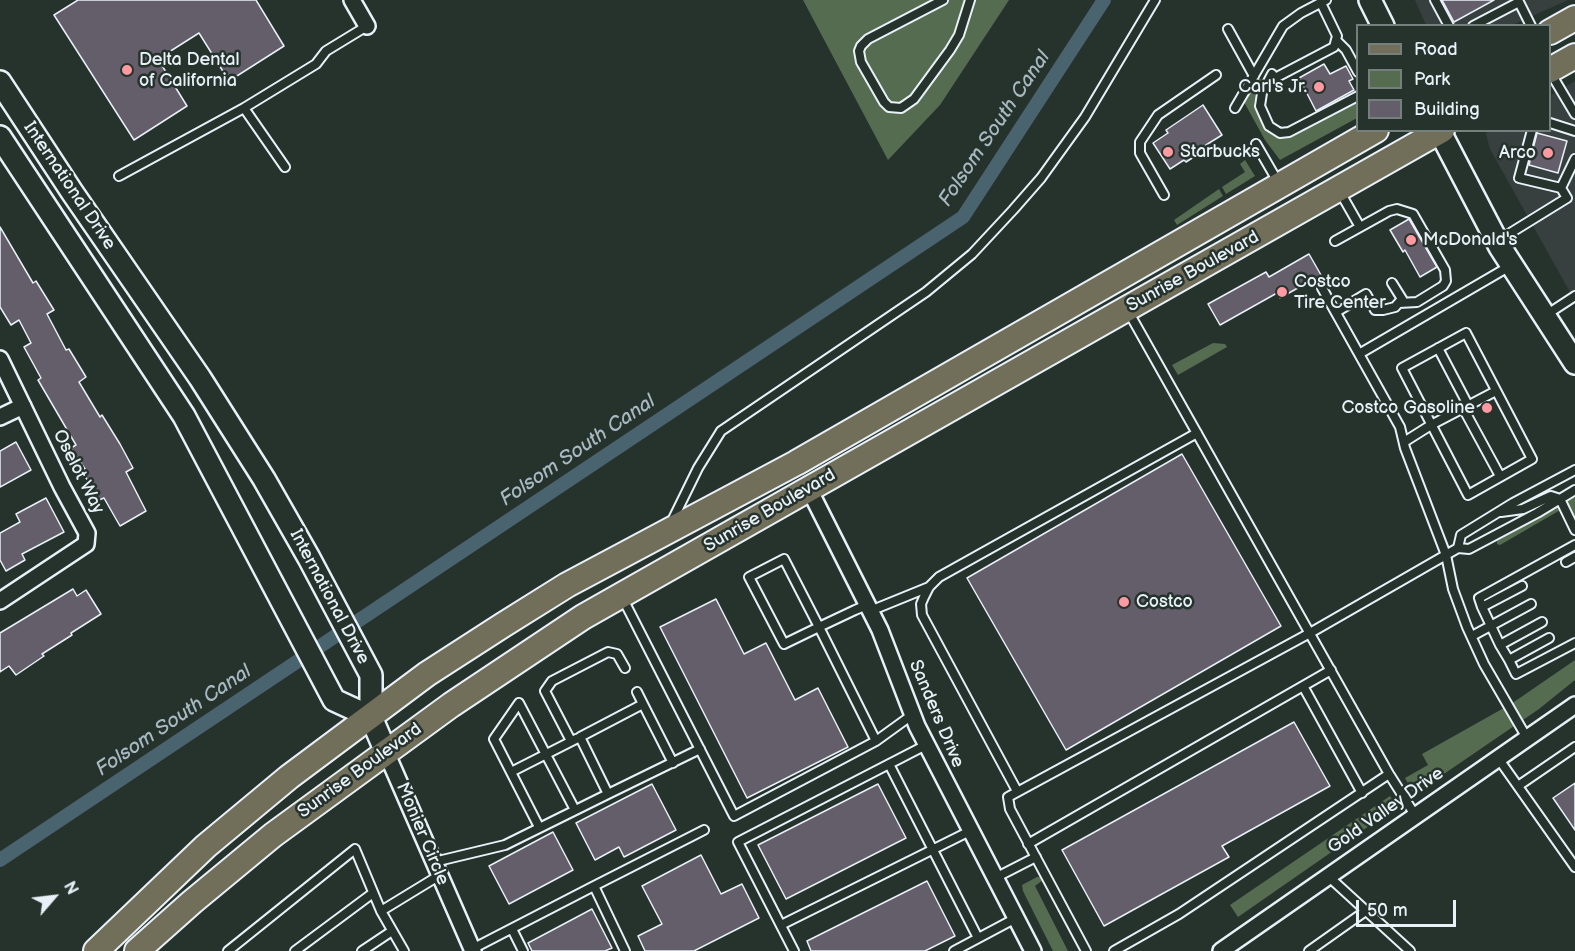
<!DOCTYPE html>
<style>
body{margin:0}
#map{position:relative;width:1575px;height:951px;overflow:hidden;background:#26332d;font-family:"Balsamiq Sans",sans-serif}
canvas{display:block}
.legend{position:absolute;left:1356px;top:24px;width:195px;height:108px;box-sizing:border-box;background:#26332d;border:2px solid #747f7e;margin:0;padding:8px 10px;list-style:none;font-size:18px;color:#e8f1f8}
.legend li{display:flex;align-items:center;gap:12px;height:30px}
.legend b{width:30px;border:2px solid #747f7e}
.north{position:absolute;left:24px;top:867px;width:60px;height:60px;-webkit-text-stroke:4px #26332d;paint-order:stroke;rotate:62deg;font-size:16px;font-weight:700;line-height:24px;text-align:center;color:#e8f1f8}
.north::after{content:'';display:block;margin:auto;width:21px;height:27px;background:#e8f1f8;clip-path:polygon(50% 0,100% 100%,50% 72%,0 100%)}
.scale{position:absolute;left:1356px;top:900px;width:100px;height:27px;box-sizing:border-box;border:3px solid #e8f1f8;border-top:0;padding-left:8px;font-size:18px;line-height:21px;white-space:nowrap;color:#e8f1f8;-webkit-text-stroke:4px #26332d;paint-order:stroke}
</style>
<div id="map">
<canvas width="1575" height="951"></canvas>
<ul class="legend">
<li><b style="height:8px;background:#716e59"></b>Road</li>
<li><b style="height:16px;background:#566c50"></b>Park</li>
<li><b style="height:16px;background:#635e69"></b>Building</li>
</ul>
<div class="north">N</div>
<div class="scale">50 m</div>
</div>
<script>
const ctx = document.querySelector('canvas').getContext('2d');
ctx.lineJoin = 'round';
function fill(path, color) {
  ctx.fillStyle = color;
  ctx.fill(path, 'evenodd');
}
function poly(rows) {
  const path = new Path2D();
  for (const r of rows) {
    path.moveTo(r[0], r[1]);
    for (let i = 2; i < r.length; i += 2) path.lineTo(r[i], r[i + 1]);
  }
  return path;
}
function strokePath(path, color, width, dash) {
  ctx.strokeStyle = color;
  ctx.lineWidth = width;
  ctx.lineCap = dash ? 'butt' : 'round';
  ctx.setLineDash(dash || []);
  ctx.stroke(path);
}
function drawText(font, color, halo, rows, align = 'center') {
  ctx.font = font + ' "Balsamiq Sans",sans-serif';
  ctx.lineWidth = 5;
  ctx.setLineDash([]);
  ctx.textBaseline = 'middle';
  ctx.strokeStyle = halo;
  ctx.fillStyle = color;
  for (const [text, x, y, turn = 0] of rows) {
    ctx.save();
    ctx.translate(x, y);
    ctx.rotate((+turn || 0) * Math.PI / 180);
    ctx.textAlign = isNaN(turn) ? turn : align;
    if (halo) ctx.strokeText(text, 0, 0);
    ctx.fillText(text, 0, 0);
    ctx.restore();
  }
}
fill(poly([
 [1415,0,1568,0,1510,26,1426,25],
 [1575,81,1575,301,1490,149,1486,134,1488,131,1550,130,1550,96]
]), '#38403f');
fill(poly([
 [803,0,1009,0,940,105,888,160],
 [1259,79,1263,80,1256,92,1254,104,1264,126,1278,136,1286,136,1357,100,1357,118,1280,160,1265,140,1244,102],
 [1245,160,1255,176,1226,194,1222,187,1245,172,1240,164],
 [1219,189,1223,196,1177,225,1174,220],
 [1213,343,1225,344,1227,347,1178,375,1172,365],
 [1575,497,1575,531,1562,509,1500,545,1497,544,1497,541],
 [1575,660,1575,680,1539,709,1419,791,1413,792,1405,778,1428,765,1422,754,1511,704],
 [1390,796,1395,805,1392,807,1392,810,1238,917,1230,905],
 [1037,877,1041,877,1043,880,1035,886,1068,951,1053,951,1023,891,1022,885]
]), '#566c50');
strokePath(poly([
 [0,860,963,217,1104,0]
]), '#4a646f', 14);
const building = poly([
 [78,0,256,0,284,46,229,81,199,33,158,59,187,106,134,140,54,15,78,0],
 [1442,0,1494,0,1454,22,1442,0],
 [1324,64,1330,74,1346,66,1353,79,1349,81,1354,90,1316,111,1299,78,1324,64],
 [1203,105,1222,135,1206,145,1208,148,1186,162,1184,160,1170,169,1153,143,1168,133,1166,130,1203,105],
 [1537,133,1567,141,1558,173,1529,165,1537,133],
 [1409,219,1437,267,1420,277,1405,250,1403,252,1390,230,1409,219],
 [0,227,33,283,36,281,54,310,47,314,66,350,69,349,86,377,79,382,100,417,102,415,120,444,133,468,126,472,146,511,120,526,104,498,99,500,82,471,85,469,71,448,76,445,38,380,41,378,24,347,31,343,19,320,11,325,0,307,0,227],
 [1309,254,1321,275,1280,298,1277,293,1220,325,1208,304,1266,272,1269,277,1309,254],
 [16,442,31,470,0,487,0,451,16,442],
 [1182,454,1281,626,1066,750,967,578,1182,454],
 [46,498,64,532,22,554,25,560,6,571,0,560,0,533,20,522,16,514,46,498],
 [73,589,77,596,86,590,101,614,71,633,72,635,42,654,44,656,16,675,9,666,0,672,0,633,73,589],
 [716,599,744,654,766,643,795,700,818,688,848,747,747,798,660,627,716,599],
 [1294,722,1330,786,1222,846,1229,857,1104,926,1062,850,1294,722],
 [1575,783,1575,830,1553,798,1575,783],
 [652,784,676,830,624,857,619,847,595,860,576,823,652,784],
 [878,784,906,838,786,899,758,845,878,784],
 [553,832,573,870,509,904,489,866,553,832],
 [701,855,721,894,742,884,759,918,694,951,645,951,638,936,662,924,642,886,701,855],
 [927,881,955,936,925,951,811,951,807,941,927,881],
 [592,909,612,948,605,951,532,951,528,943,592,909]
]);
fill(building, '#635e69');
strokePath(building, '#e8f1f8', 1.5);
const lane = poly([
 [943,0,868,39,861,46,859,51,861,62,884,102,889,107,901,108,914,99,950,50,959,35,970,0],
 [1435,0,1449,26],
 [1518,0,1531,26],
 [1473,26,1519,2],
 [1228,29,1254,76],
 [1337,41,1346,50,1358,72],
 [1550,72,1575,114],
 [1272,74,1262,93,1260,106,1269,126,1280,133,1289,132,1358,96],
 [1275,78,1334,47,1337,36,1321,3],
 [244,108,285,167],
 [1235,108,1283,26,1301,13,1326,0],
 [1550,123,1575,131],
 [1532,130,1519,178,1561,188],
 [1256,144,1278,182],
 [119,176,244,108,316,64,326,51,367,26],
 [1340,192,1360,227],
 [1164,195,1140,153,1140,142,1158,115,1216,75],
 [1499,240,1567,198,1561,188,1575,159],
 [1335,241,1389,211,1397,209,1413,214,1445,270,1446,281,1443,286,1417,302,1399,303],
 [1322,288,1400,427,1405,448,1446,555,1453,589,1467,627,1484,664,1527,738],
 [1128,311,1389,774,1415,815],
 [1336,312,1366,294,1375,310,1383,310,1395,307,1402,299,1392,283],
 [1546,315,1575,296],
 [1466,333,1532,459,1468,495,1402,368,1466,333],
 [1438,348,1468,405],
 [1359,354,1510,266],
 [1463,408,1500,476],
 [1404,442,1431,425,1496,391],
 [1501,512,1523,509,1551,496,1560,499,1575,530],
 [672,521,698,468,721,431,926,292,972,254,1013,210,1041,178,1085,117,1155,0],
 [1458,548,1461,535,1513,503,1575,470],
 [1566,562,1575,557],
 [1522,586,1482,607,1500,645,1509,660,1549,638],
 [622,597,734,816,876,741,819,627,784,559,749,577,784,644,819,627,855,610,867,605],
 [1482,607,1479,598,1575,545],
 [870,611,929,587],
 [1472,636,1531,604],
 [1500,645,1542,622],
 [1509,660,1516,674,1575,643],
 [1303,686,1362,793],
 [637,692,643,704],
 [571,741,545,691,552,681,608,652,617,654,625,668],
 [876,741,912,715],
 [1498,758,1575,867],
 [889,764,978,938],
 [511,772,576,739],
 [1518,786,1575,747],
 [1017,791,922,615,921,604,924,597,929,587,939,577,1197,433],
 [608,794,700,749],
 [539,827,494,739,519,703,575,810],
 [1028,844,1331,670],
 [434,862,505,845,608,794,580,737,643,704,673,763],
 [1328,876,1410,951],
 [995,878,1036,857],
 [594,886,704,830],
 [381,911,440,875],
 [781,925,970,831],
 [512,929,523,951],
 [472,949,594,886,625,951],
 [228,951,355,849,381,911,404,951],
 [295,951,373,893],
 [362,951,392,931],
 [794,951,738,842,926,745],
 [954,951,1016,918],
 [1086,951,1010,809,1008,797,1310,633,1458,548,1469,549,1537,513,1575,490],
 [1114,951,1179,914,1389,774],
 [1309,951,1367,910]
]);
const street = poly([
 [352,0,367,26],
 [0,359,62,487,87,533,86,544,0,601],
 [0,417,23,406],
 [809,489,880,630,917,726,1033,951],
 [386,752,473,951],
 [1221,951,1575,705]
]);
const secondary = poly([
 [1370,0,1383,26],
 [0,82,72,192,200,378,264,479,309,558,371,675,371,717,386,752],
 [1439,130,1500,247,1575,363],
 [0,137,184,416,334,700,371,717]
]);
const primary = poly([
 [1550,32,1575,18],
 [1550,70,1575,56],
 [96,951,206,846,289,777,427,674,503,625,567,585,796,463,1376,130],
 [137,951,192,902,273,835,451,705,583,617,1442,130]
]);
strokePath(lane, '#e8f1f8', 12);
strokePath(street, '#e8f1f8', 20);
strokePath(secondary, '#e8f1f8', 26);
strokePath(primary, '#e8f1f8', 28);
strokePath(lane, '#26332d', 8);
strokePath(street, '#26332d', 15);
strokePath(secondary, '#26332d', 21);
strokePath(primary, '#716e59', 24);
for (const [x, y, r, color] of [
 [127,70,6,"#ff9aa2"],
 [1319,87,6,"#ff9aa2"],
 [1168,152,6,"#ff9aa2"],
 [1548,153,6,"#ff9aa2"],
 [1411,240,6,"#ff9aa2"],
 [1282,292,6,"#ff9aa2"],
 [1487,408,6,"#ff9aa2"],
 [1124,602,6,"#ff9aa2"]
]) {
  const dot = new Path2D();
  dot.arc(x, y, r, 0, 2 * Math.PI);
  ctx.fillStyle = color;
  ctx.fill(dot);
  strokePath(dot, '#26332d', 2);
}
drawText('18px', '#e8f1f8', '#26332d', [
 ["Delta Dental",139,60],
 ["of California",139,81],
 ["Carl's Jr.",1307,87,"right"],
 ["Starbucks",1180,152],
 ["Arco",1536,153,"right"],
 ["McDonald's",1423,240],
 ["Costco",1294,282],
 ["Tire Center",1294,303],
 ["Costco Gasoline",1475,408,"right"],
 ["Costco",1136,602]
], 'left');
drawText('18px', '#e8f1f8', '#26332d', [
 ["International Drive",69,186,56],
 ["Sunrise Boulevard",1193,272,-29],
 ["Oselot Way",78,472,63],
 ["Sunrise Boulevard",770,511,-30],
 ["International Drive",329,597,62],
 ["Sanders Drive",936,714,67],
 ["Sunrise Boulevard",360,771,-36],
 ["Gold Valley Drive",1386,811,-35],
 ["Monier Circle",422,834,67]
]);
drawText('italic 20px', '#a9b9c1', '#26332d', [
 ["Folsom South Canal",995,129,-56],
 ["Folsom South Canal",578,451,-34],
 ["Folsom South Canal",174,721,-34]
]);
</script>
